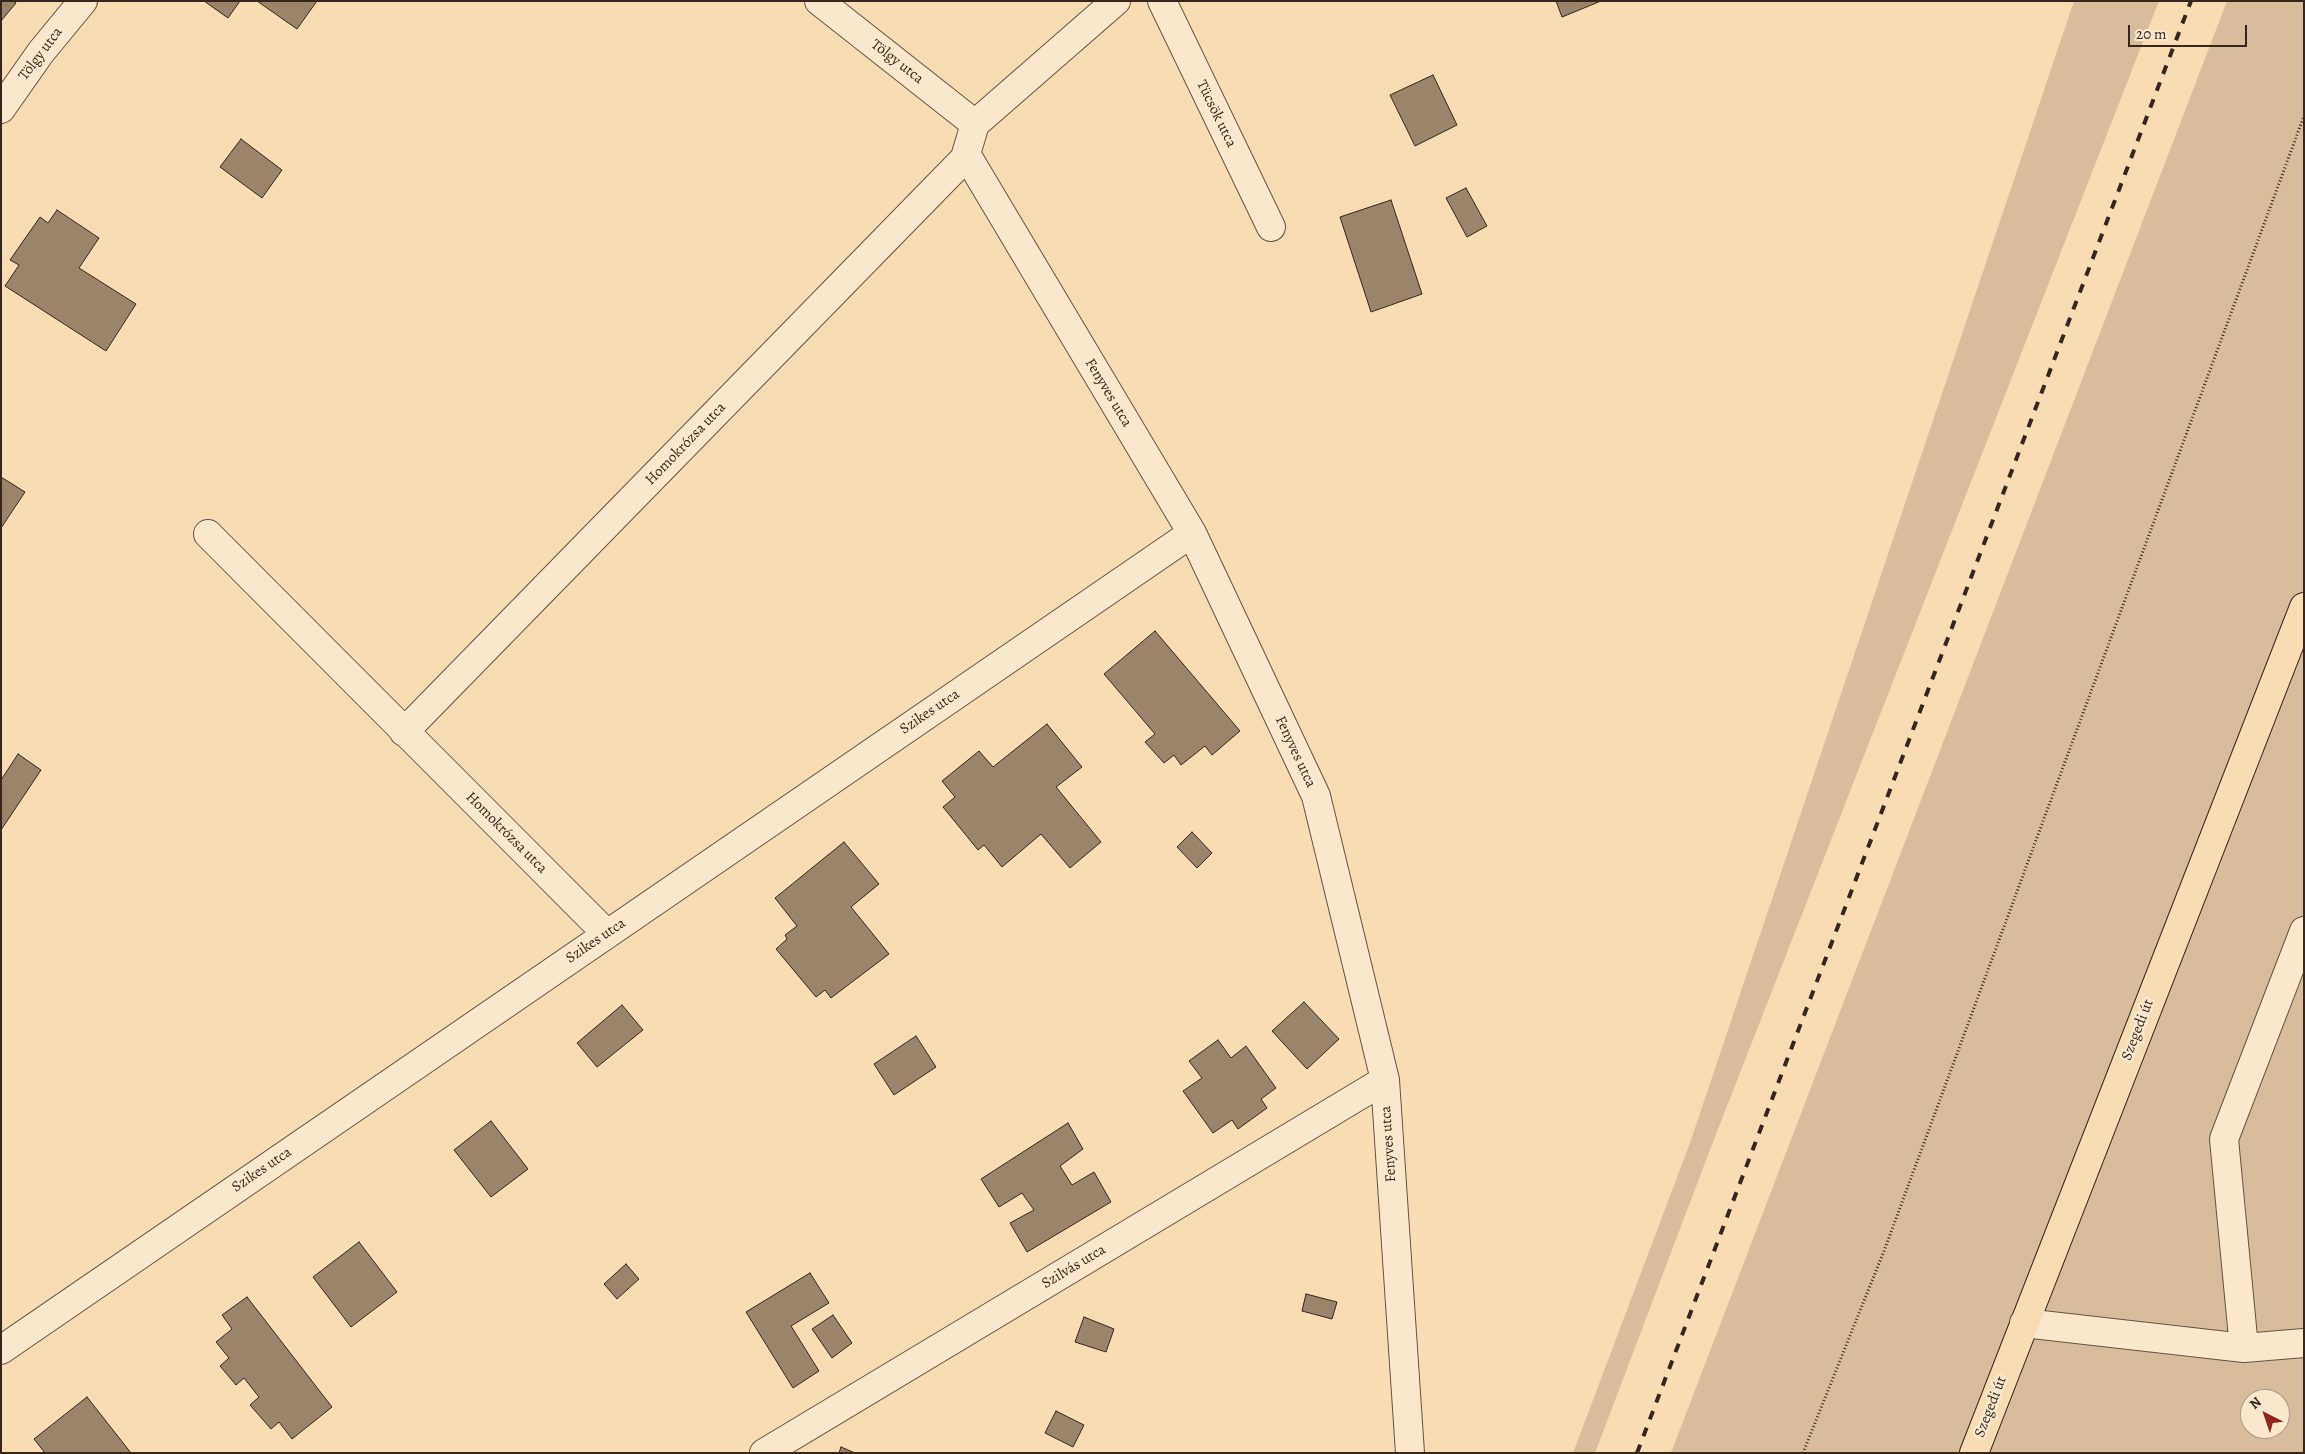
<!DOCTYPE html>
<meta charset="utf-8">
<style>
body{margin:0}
#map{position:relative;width:2305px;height:1454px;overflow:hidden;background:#f8dcb2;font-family:Alegreya,serif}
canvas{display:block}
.frame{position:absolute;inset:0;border:2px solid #35271d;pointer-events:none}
.north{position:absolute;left:2240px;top:1389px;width:50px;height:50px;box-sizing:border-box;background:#fae8cd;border:1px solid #ab9b87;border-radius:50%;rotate:319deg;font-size:14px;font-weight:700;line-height:20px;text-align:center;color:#35271d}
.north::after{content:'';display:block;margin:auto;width:18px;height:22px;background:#8f2418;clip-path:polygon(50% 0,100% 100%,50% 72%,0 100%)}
.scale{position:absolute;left:2128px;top:25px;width:119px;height:22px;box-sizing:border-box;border:2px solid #35271d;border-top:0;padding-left:6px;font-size:15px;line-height:18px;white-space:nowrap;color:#35271d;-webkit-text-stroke:4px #fae8cd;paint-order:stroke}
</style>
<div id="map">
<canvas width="2305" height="1454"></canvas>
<div class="frame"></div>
<div class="north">N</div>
<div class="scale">20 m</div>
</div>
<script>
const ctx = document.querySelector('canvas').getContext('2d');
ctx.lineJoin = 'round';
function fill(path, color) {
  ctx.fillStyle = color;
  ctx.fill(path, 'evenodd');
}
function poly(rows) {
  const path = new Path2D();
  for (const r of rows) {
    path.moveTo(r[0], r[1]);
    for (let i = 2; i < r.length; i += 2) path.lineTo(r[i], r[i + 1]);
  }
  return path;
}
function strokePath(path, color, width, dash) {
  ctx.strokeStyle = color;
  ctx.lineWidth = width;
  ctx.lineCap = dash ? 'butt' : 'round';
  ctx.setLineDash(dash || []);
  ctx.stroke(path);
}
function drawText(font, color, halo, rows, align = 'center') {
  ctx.font = font + ' Alegreya,serif';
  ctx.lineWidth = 5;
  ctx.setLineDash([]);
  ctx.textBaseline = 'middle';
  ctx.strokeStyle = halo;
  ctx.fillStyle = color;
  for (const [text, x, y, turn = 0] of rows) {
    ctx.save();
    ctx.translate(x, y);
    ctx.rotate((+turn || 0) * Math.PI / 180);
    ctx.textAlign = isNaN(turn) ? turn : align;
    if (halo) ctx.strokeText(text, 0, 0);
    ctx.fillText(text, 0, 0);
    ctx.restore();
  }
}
fill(poly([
 [2074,1,2159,1,1711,1147,1595,1453,1573,1453,1690,1143],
 [2227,1,2304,1,2304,1453,1671,1453],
 [2250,1399,2280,1399,2280,1429,2250,1429]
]), '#d7bd99');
const building = poly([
 [1,1,13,1,16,3,1,21,1,1],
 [204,1,240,1,228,18,204,1],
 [257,1,317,1,297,29,257,1],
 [1556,1,1601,1,1562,17,1556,1],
 [1433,75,1457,125,1415,146,1390,95,1433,75],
 [241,139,282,170,262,198,220,167,241,139],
 [1466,188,1487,226,1467,237,1446,198,1466,188],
 [1391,200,1422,294,1371,312,1340,217,1391,200],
 [57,210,99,238,79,268,136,304,106,351,5,286,19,265,10,260,40,217,48,223,57,210],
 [1,477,25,492,1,528,1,477],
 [1155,631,1240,731,1212,755,1205,746,1181,765,1174,755,1164,763,1145,742,1155,734,1104,674,1155,631],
 [1047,724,1082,767,1056,787,1101,842,1070,868,1041,834,1002,867,984,845,978,850,943,807,955,797,942,781,979,751,993,767,1047,724],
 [18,754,41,770,1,830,1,780,18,754],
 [1192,832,1212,853,1197,868,1177,847,1192,832],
 [844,842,879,884,851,907,889,954,831,998,825,990,816,997,776,949,787,939,785,935,797,926,775,898,844,842],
 [1304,1002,1339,1039,1307,1069,1272,1031,1304,1002],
 [622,1005,643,1030,597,1067,577,1043,622,1005],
 [916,1036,936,1067,894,1095,874,1064,916,1036],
 [1218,1040,1231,1058,1246,1046,1276,1088,1261,1099,1267,1108,1238,1129,1232,1120,1213,1133,1183,1091,1202,1078,1189,1061,1218,1040],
 [491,1121,528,1169,491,1197,454,1150,491,1121],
 [1068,1123,1083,1149,1060,1166,1072,1185,1094,1172,1111,1202,1027,1252,1010,1223,1034,1210,1022,1193,999,1207,981,1179,1068,1123],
 [359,1242,397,1292,351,1327,313,1277,359,1242],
 [626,1264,639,1279,617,1299,604,1284,626,1264],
 [810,1273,829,1303,791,1326,819,1371,793,1388,746,1312,810,1273],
 [1306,1294,1337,1302,1332,1319,1302,1311,1306,1294],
 [247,1297,332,1407,292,1439,279,1422,271,1429,250,1405,259,1397,244,1378,236,1385,220,1366,229,1358,216,1342,232,1329,222,1315,247,1297],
 [833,1315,852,1343,832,1358,812,1329,833,1315],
 [1084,1317,1114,1329,1106,1352,1075,1342,1084,1317],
 [87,1397,131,1453,45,1453,34,1439,87,1397],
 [1056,1411,1084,1425,1073,1447,1045,1433,1056,1411],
 [841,1447,855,1453,839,1453,841,1447]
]);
fill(building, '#9a856a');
strokePath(building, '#35271d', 1);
const minor = poly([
 [819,1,975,124],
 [1162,1,1271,227],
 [1,109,41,52,83,1],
 [975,124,966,154,1192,533,1316,796,1385,1080,1410,1453],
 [975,124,1116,1],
 [208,534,607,934],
 [404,732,967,156],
 [2024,1323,2244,1348,2304,1343],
 [2244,1348,2224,1139,2304,931],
 [1,1350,1192,533],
 [764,1453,1385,1080]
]);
const major = poly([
 [1974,1453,2304,607]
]);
strokePath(minor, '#665442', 30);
strokePath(major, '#35271d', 30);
strokePath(poly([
 [1803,1453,1884,1251,2304,116]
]), '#35271d', 3, [1, 2.5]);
strokePath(minor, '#fae8cd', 28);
strokePath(major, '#f8dcb2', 28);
strokePath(poly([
 [1637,1453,2191,1]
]), '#35271d', 4, [9, 9]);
drawText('15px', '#35271d', '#fae8cd', [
 ["Tölgy utca",41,54,-53],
 ["Tölgy utca",897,62,38],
 ["Tücsök utca",1216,114,64],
 ["Fenyves utca",1108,393,59],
 ["Homokrózsa utca",686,444,-46],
 ["Szikes utca",930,712,-34],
 ["Fenyves utca",1295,752,65],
 ["Homokrózsa utca",506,833,45],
 ["Szikes utca",596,941,-34],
 ["Szegedi út",2138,1030,-69],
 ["Fenyves utca",1389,1144,-94],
 ["Szikes utca",262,1170,-34],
 ["Szilvás utca",1074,1267,-31],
 ["Szegedi út",1991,1407,-69]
]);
</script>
